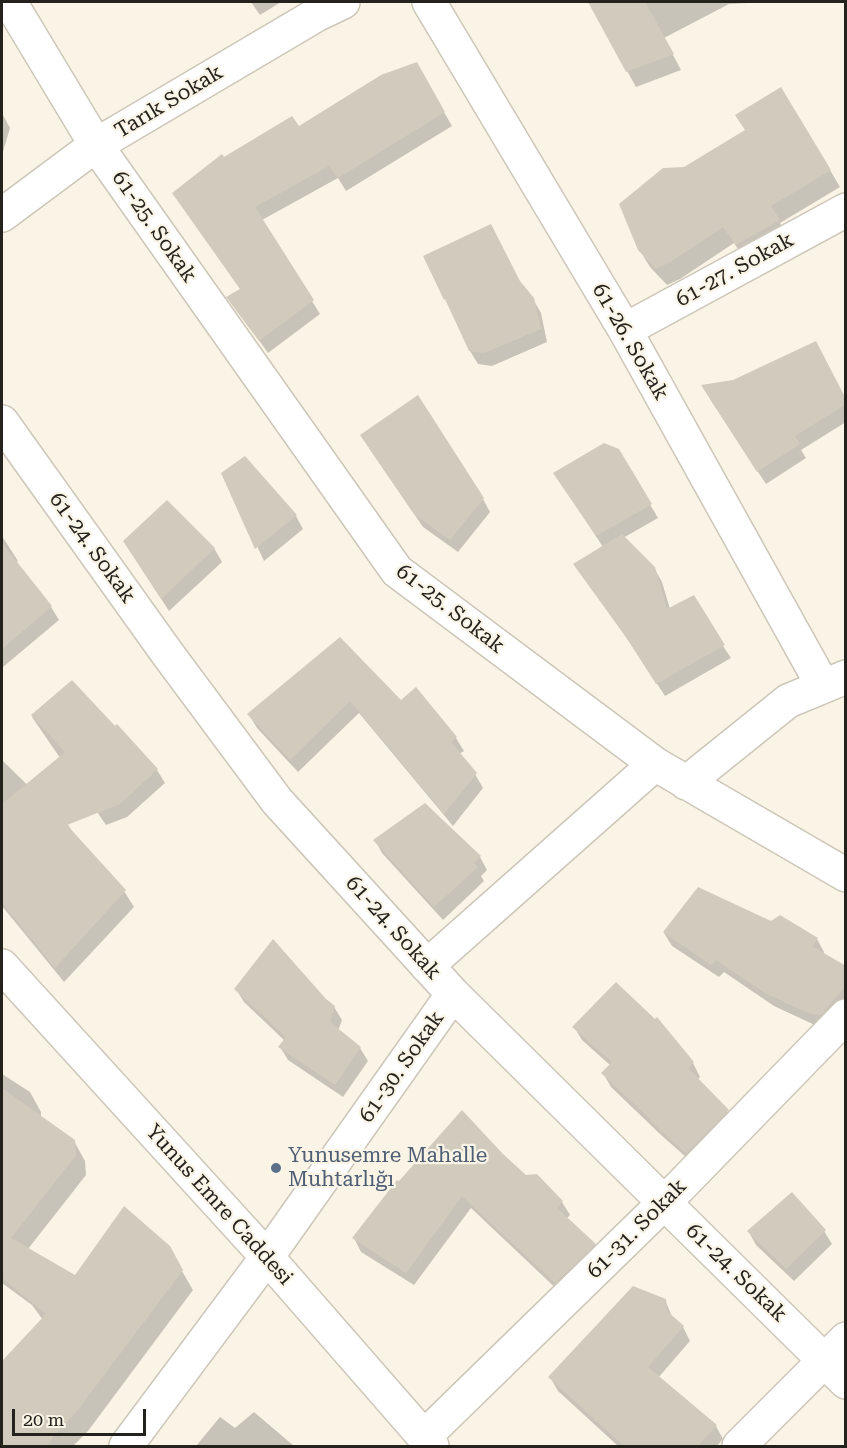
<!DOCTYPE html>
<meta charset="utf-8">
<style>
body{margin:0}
#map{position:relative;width:847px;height:1448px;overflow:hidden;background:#faf4e6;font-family:"Roboto Serif",serif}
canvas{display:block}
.frame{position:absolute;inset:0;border:3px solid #24221d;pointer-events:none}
.scale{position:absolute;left:12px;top:1409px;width:134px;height:27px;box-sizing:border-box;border:3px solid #24221d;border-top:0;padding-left:8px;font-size:18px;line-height:21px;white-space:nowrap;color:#24221d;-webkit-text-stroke:4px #faf4e6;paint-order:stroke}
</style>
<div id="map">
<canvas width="847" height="1448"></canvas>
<div class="frame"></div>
<div class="scale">20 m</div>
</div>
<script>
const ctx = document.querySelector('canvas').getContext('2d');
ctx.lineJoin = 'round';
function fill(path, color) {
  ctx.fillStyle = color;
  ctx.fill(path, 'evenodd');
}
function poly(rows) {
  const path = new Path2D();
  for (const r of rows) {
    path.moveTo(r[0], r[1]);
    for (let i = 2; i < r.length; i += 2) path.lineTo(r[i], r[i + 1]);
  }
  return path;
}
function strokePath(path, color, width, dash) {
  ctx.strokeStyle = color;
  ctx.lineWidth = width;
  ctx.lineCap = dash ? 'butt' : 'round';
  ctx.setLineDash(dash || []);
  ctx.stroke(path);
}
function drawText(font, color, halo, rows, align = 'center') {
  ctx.font = font + ' "Roboto Serif",serif';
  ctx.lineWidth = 4.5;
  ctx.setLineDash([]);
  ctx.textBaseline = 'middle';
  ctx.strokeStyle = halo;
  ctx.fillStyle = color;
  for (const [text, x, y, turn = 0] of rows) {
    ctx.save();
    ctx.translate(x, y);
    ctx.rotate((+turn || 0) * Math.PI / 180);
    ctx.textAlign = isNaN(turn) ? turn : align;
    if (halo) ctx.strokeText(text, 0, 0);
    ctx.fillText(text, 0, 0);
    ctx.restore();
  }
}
fill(poly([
 [251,2,281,2,260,15],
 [589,2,767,2,729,4,664,38,681,70,636,87],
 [416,64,452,126,346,191,338,178,262,220,320,314,268,353,228,297,241,290,174,194,224,159,298,128],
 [2,113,10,128,2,155],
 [830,170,840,187,780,223,788,237,746,261,734,243,680,279,667,285,650,267,639,249],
 [521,285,533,299,541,313,547,342,492,366,478,364,470,351],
 [710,399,846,400,846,422,801,450,806,458,766,484],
 [369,448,483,499,490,512,458,552,423,527],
 [618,450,658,518,623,538,654,568,662,582,670,609,723,646,731,658,665,696,633,647,583,577,603,547,555,474],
 [245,458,296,516,303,529,264,561,223,474],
 [2,536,18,561,16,563,51,607,59,620,3,667,2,665],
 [214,548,222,562,169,611,133,555],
 [340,639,401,702,456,738,464,751,459,754,475,774,483,788,453,826,359,713,298,772,257,728,249,715],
 [72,682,115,728,117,726,157,770,165,783,127,817,106,825,32,717],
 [2,760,68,825,74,834,124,891,134,907,64,982,2,906],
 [375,840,480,857,487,870,481,876,484,881,443,920,382,853],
 [772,923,817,939,824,952,823,954,846,968,846,1007,817,1026,774,1006,724,972,719,977,672,946,664,933],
 [236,989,324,1000,334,1007,342,1020,338,1031,360,1048,368,1061,343,1097,288,1060,280,1047,285,1041,244,1002],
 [574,1027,693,1063,700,1077,697,1080,727,1111,735,1124,695,1165,660,1134,611,1087,603,1073,611,1066,582,1040],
 [2,1074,30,1092,41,1112,41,1117,74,1141,85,1161,86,1175,28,1249,75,1277,168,1247,193,1290,88,1431,73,1446,2,1446,2,1363,43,1320,32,1305,2,1283],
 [502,1155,525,1176,562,1202,570,1215,567,1218,594,1244,602,1258,563,1295,471,1208,414,1285,361,1252,354,1238],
 [824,1231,832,1244,794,1281,756,1245,749,1232],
 [665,1300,673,1319,683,1327,690,1341,658,1378,716,1426,723,1439,717,1446,618,1446,558,1391,550,1377],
 [254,1412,294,1446,196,1446,220,1417,235,1428]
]), '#0003');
fill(poly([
 [588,2,645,2,674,54,626,72],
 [417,62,445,112,338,178,329,166,255,207,314,300,259,341,226,297,240,289,172,193,222,154,224,157,292,116,299,126,381,75],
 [781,87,831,170,771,206,780,220,736,245,723,227,670,262,656,269,638,250,619,204,663,168,684,167,745,130,735,115],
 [491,224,520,281,534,298,541,329,484,353,469,351,445,299,444,300,423,256],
 [816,341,846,399,846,404,795,436,800,444,757,472,701,385,733,380],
 [418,395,484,498,450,540,414,514,360,435],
 [604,443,619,449,652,504,596,536,553,473],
 [245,456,297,515,255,549,221,473],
 [167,500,215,548,161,599,123,541],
 [622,534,655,567,667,609,694,595,725,645,656,684,624,634,573,564],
 [2,543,52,606,2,649],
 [340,637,401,700,416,687,457,737,451,742,477,773,444,814,350,701,290,760,247,714],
 [72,680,115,726,117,724,158,769,120,804,67,825,126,890,55,968,2,903,2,804,65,752,31,715],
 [425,803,481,856,474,863,478,867,434,907,373,840],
 [698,887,771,921,780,915,818,938,812,946,846,966,846,985,821,1015,808,1013,765,993,716,960,711,965,663,932],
 [273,939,326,999,335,1006,330,1022,361,1047,335,1085,278,1047,286,1037,234,989],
 [616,982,655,1019,657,1017,694,1062,688,1068,729,1110,686,1153,650,1121,651,1120,601,1073,612,1062,572,1027],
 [2,1088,75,1140,76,1155,11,1238,75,1275,124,1206,170,1246,183,1270,77,1411,53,1437,48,1446,2,1446,2,1361,46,1314,2,1278],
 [462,1110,503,1154,526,1175,537,1174,563,1201,557,1208,596,1244,555,1283,462,1196,406,1273,352,1238,397,1180,399,1181],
 [792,1192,826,1230,786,1269,747,1231],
 [633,1286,666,1299,667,1311,684,1326,648,1367,717,1425,698,1446,624,1446,548,1377]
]), '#d1cbbd');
const street = poly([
 [10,2,96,145,397,571,655,764,846,875],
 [429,2,625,330,823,686],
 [2,215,96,145,316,15,343,2],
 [625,330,846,210],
 [2,422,167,653,277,801,453,994,846,1382],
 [686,783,788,701,846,677],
 [2,966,267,1257,432,1446],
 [427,966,655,764],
 [424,1437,664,1203,846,1016],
 [126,1446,267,1257,453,994],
 [739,1446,846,1339]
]);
strokePath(street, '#cdc7b9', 36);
strokePath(street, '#fff', 33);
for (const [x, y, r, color] of [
 [276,1168,6,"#5c6f8a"]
]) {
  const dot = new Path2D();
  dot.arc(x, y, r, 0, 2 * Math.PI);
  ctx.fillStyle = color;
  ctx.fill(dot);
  strokePath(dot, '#faf4e6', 2);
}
drawText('21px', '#24221d', '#faf4e6', [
 ["Tarık Sokak",169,102,-31],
 ["61-25. Sokak",154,227,55],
 ["61-27. Sokak",735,270,-29],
 ["61-26. Sokak",630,342,60],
 ["61-24. Sokak",92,548,54],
 ["61-25. Sokak",450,609,38],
 ["61-24. Sokak",393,928,48],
 ["61-30. Sokak",402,1067,-55],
 ["Yunus Emre Caddesi",219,1205,48],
 ["61-31. Sokak",637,1229,-45],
 ["61-24. Sokak",736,1273,44]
]);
drawText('21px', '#4e5e75', '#faf4e6', [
 ["Yunusemre Mahalle",288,1156],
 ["Muhtarlığı",288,1180]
], 'left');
</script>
